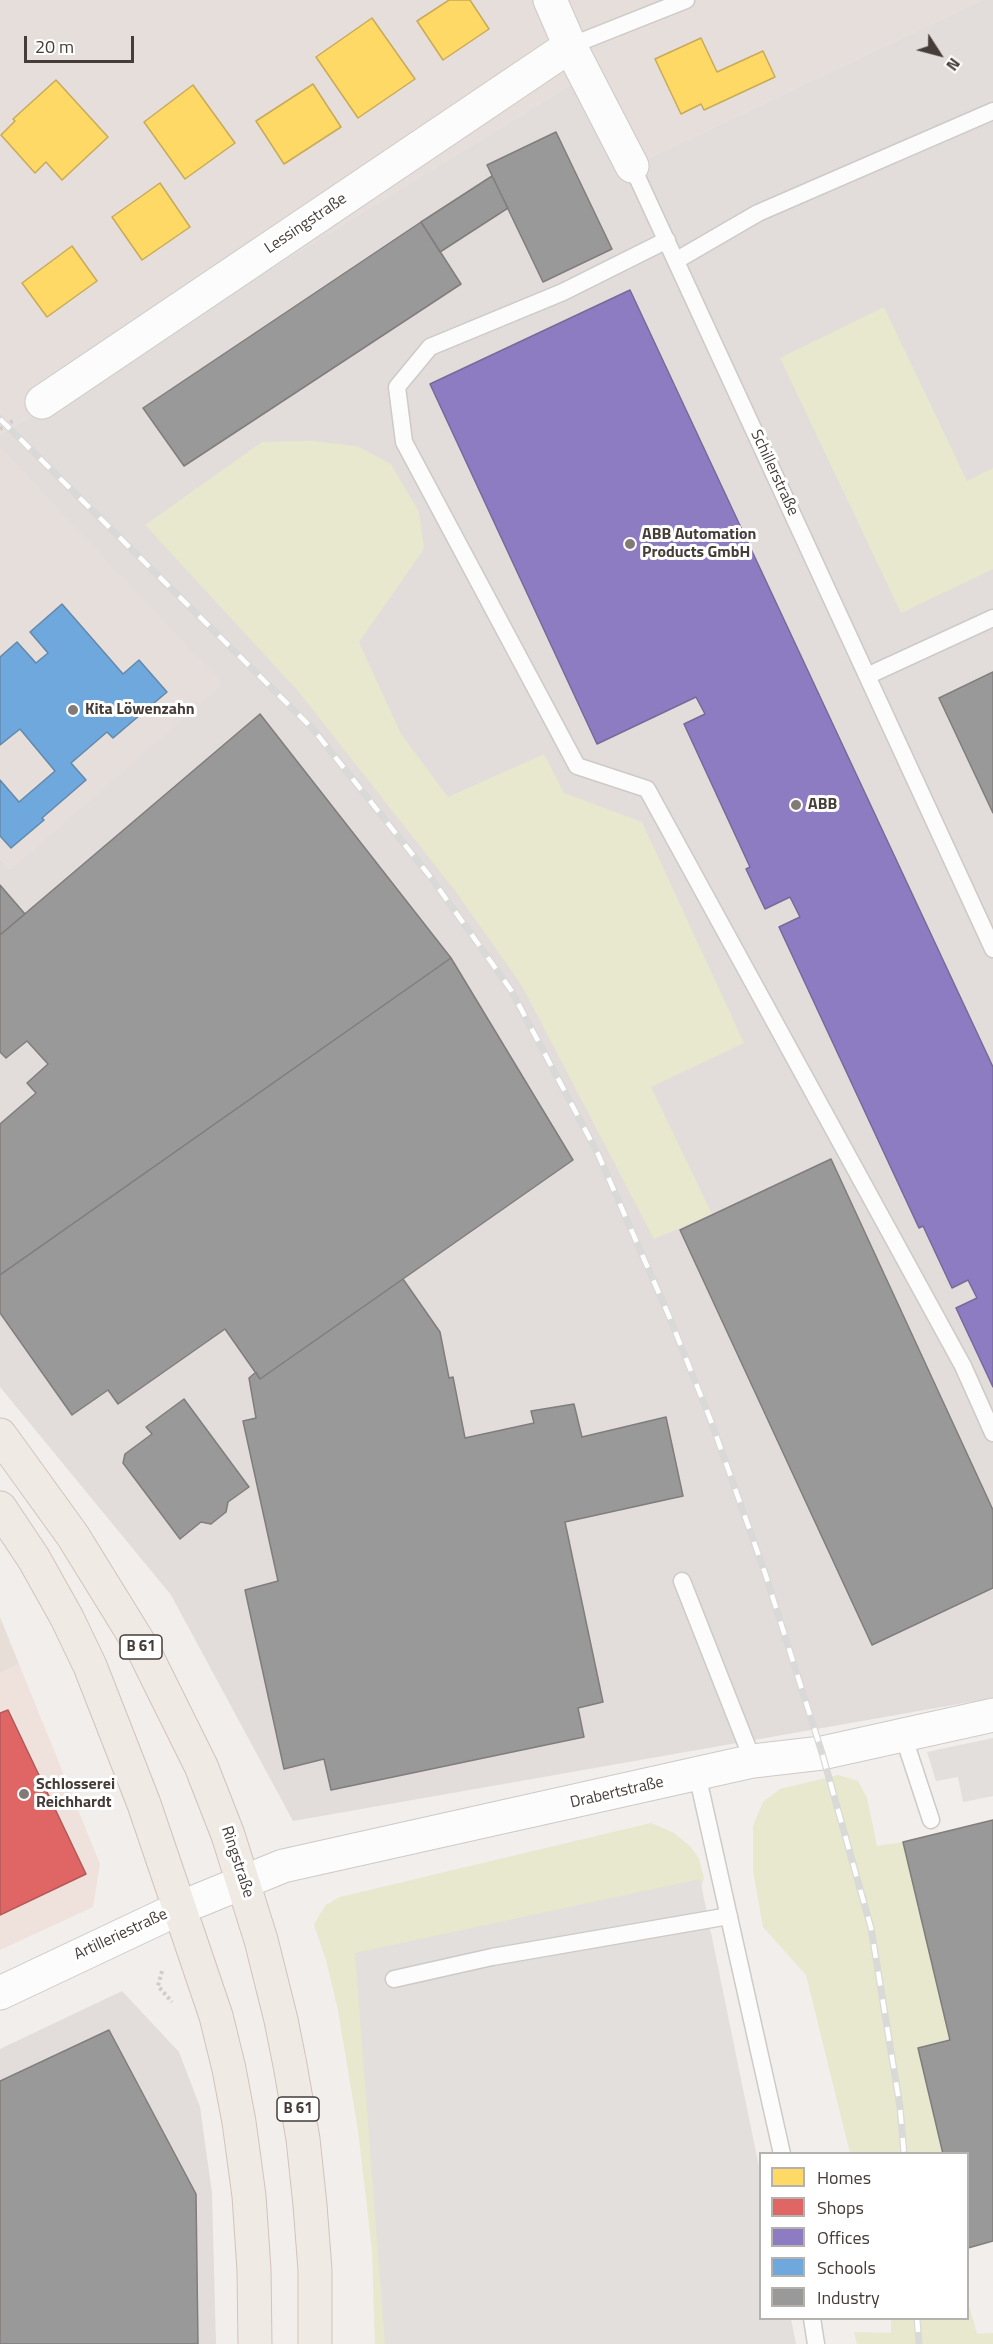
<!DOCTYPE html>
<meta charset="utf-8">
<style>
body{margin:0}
#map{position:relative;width:993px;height:2344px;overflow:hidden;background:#f1eeeb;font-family:"Titillium Web",sans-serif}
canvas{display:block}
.legend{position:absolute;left:759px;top:2152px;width:210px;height:168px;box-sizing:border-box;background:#fff;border:2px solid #b5b1af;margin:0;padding:8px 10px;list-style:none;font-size:18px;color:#463c38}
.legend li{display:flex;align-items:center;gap:12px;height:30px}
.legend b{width:30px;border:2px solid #b5b1af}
.north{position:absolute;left:909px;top:24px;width:60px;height:60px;-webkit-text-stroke:4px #fff;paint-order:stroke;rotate:126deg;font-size:16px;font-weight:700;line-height:24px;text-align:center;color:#463c38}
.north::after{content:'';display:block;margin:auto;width:21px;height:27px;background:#463c38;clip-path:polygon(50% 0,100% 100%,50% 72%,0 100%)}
.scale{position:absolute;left:24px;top:36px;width:110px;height:27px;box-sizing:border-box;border:3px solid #463c38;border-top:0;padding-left:8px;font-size:18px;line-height:21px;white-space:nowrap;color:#463c38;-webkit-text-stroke:4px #fff;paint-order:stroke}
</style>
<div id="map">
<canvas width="993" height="2344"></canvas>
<ul class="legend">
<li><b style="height:16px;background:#ffd966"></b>Homes</li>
<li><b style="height:16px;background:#e06666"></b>Shops</li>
<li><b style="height:16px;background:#8e7cc3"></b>Offices</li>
<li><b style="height:16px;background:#6fa8dc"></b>Schools</li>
<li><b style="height:16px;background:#999"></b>Industry</li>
</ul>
<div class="north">N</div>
<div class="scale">20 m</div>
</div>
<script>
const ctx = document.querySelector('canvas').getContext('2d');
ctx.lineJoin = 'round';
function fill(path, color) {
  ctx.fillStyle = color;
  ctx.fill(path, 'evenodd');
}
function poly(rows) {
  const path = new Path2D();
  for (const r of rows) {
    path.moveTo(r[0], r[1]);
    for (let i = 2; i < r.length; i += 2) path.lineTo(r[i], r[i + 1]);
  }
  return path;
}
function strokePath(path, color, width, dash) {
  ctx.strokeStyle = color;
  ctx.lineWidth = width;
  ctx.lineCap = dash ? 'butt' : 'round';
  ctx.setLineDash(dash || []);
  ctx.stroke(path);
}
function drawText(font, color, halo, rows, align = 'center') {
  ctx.font = font + ' "Titillium Web",sans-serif';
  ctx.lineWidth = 6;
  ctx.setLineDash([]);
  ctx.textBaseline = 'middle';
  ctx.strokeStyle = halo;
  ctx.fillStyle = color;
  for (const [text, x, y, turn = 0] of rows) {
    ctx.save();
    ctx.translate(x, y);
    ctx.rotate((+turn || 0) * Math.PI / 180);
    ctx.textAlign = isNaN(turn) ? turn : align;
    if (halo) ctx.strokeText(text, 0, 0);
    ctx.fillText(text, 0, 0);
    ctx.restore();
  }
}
fill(poly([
 [0,0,982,0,632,166,583,77,0,435],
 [0,448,224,684,10,869,0,858]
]), '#e5deda');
fill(poly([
 [19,1664,100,1864,93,1907,0,1950,0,1673]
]), '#efe2dc');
fill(poly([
 [982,0,993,0,993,1698,293,1821,171,1595,0,1387,0,858,10,869,223,684,0,448,0,435,583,77,632,166],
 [122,1991,179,2052,200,2107,212,2193,216,2344,0,2344,0,2049]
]), '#e2dddb');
fill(poly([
 [0,1617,19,1664,0,1673]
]), '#e7ded7');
fill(poly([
 [884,307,967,481,993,468,993,569,901,613,780,358],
 [311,441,357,446,391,464,419,512,424,549,359,642,401,734,448,797,544,754,564,793,642,822,744,1043,651,1087,712,1214,654,1239,522,986,456,892,298,691,145,525,262,442],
 [838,1775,858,1781,867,1798,877,1846,903,1842,950,2040,918,2048,943,2153,850,2153,806,1975,763,1927,753,1870,753,1826,763,1802,780,1789],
 [651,1823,674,1833,691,1847,699,1859,704,1878,700,1891,390,2344,375,2344,372,2250,358,2130,338,2010,326,1960,314,1925,320,1914,326,1905,340,1897],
 [968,2302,977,2334,993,2333,993,2344,857,2344,854,2332,891,2333,891,2319,968,2318]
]), '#e7e8cd');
fill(poly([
 [993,1738,993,1796,963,1802,958,1777,936,1781,927,1752],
 [700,1879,760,2172,760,2318,791,2319,796,2344,385,2344,355,1953]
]), '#e2dfdc');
const homes = poly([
 [449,0,470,0,489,29,443,60,417,21,449,0],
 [372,18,415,79,358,118,316,57,372,18],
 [701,38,717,72,763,51,775,77,704,110,701,104,681,114,655,59,701,38],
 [56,80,108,137,62,180,46,162,35,173,1,135,15,121,13,119,56,80],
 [313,84,341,127,284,164,256,121,313,84],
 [193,85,235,143,185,179,144,122,193,85],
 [160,183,190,227,142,260,112,217,160,183],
 [72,246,97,281,47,317,22,283,72,246]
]);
fill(homes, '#ffd966');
strokePath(homes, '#c8aa58', 1.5);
const shops = poly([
 [8,1710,86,1874,0,1915,0,1713,8,1710]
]);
fill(shops, '#e06666');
strokePath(shops, '#b25958', 1.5);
const offices = poly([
 [630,290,993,1067,993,1387,956,1308,977,1298,968,1280,952,1288,923,1226,919,1228,779,927,800,917,790,897,765,909,746,869,750,867,684,724,705,714,696,697,597,744,430,384,630,290]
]);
fill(offices, '#8e7cc3');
strokePath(offices, '#786999', 1.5);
const schools = poly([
 [62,604,123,674,139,660,167,692,113,738,107,732,71,763,86,780,42,818,44,820,11,848,0,836,0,780,19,802,55,771,20,729,0,745,0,657,17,642,36,663,48,653,30,632,62,604]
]);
fill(schools, '#6fa8dc');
strokePath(schools, '#6388ab', 1.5);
const industry = poly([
 [556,132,612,249,543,282,487,165,556,132],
 [492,176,508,208,440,252,421,222,492,176],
 [421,222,461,284,184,466,143,408,421,222],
 [993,672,993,813,939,698,993,672],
 [260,714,451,958,0,1275,0,1124,36,1093,27,1083,48,1064,27,1041,6,1058,0,1052,0,935,260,714],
 [0,885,25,914,0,935,0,885],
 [451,958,573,1160,260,1379,225,1329,118,1404,108,1390,72,1415,0,1313,0,1275,451,958],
 [831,1159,993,1510,993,1588,872,1645,680,1230,831,1159],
 [403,1279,440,1332,449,1378,453,1377,465,1438,534,1423,531,1411,574,1404,582,1437,666,1417,683,1496,565,1522,603,1702,578,1708,584,1737,331,1790,324,1759,284,1769,245,1590,278,1581,243,1421,256,1418,249,1378,256,1372,260,1379,403,1279],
 [184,1399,249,1487,228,1502,226,1512,211,1524,201,1522,180,1539,123,1463,125,1454,152,1434,146,1427,184,1399],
 [993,1820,993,2241,968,2248,968,2154,943,2154,918,2048,950,2040,903,1842,993,1820],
 [109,2030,196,2194,198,2344,0,2344,0,2081,109,2030]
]);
fill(industry, '#999');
strokePath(industry, '#807d7c', 1.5);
const lane = poly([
 [570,46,686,0],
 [632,166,993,949],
 [667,240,563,292,430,347,397,387,404,442,577,766,647,789,963,1366,993,1433],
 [677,260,758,213,993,111],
 [867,676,993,618],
 [682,1581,753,1761],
 [903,1735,931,1820],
 [697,1774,782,2154],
 [394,1979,492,1957,729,1916],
 [812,2318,816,2344]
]);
const street = poly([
 [550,0,570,46,632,166],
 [42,402,570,46],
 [0,1993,180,1908,283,1866,753,1761,822,1753,993,1715]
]);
const primary = poly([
 [0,1435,73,1536,144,1651,201,1766,228,1835,261,1940,281,2020,290,2065,303,2139,310,2205,315,2270,315,2344],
 [0,1508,34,1559,67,1618,90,1666,144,1804,216,2016,229,2069,239,2122,249,2196,254,2270,255,2344]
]);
strokePath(lane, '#cdcac7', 19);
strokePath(street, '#cdcac7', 35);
strokePath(primary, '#d2c3ba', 35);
strokePath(poly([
 [0,429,14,420],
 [162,1971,158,1986,172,2002]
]), '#d1cccb', 4, [3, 3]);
strokePath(lane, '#fdfcfc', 16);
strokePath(street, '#fdfcfc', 33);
strokePath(primary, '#f0eae5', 33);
const rail = poly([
 [0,419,313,729,432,879,511,990,598,1154,669,1316,711,1421,765,1573,822,1753,871,1928,900,2107,904,2154],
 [917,2318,919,2344]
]);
strokePath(rail, '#d9d9d8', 7);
strokePath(rail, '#fff', 4.5, [14]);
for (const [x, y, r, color] of [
 [630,544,6,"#827a77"],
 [73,710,6,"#827a77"],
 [796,805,6,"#827a77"],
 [24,1794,6,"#827a77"]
]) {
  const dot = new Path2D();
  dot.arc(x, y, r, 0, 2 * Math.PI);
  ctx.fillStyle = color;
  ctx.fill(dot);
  strokePath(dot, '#fff', 2);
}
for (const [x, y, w] of [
 [141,1647,42],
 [298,2109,42]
]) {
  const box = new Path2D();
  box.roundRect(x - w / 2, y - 12, w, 24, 4.5);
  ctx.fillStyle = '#fff';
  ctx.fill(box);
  strokePath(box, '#463c38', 1.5);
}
drawText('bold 15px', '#463c38', null, [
 ["B 61",141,1647],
 ["B 61",298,2109]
]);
drawText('16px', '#463c38', '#fff', [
 ["Lessingstraße",306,224,-34],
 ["Schillerstraße",774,473,65],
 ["Drabertstraße",617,1793,-13],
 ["Ringstraße",237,1862,72],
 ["Artilleriestraße",121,1935,-25]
]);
drawText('bold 16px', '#463c38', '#fff', [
 ["ABB Automation",642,535],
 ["Products GmbH",642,553],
 ["Kita Löwenzahn",85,710],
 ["ABB",808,805],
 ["Schlosserei",36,1785],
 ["Reichhardt",36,1803]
], 'left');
</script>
